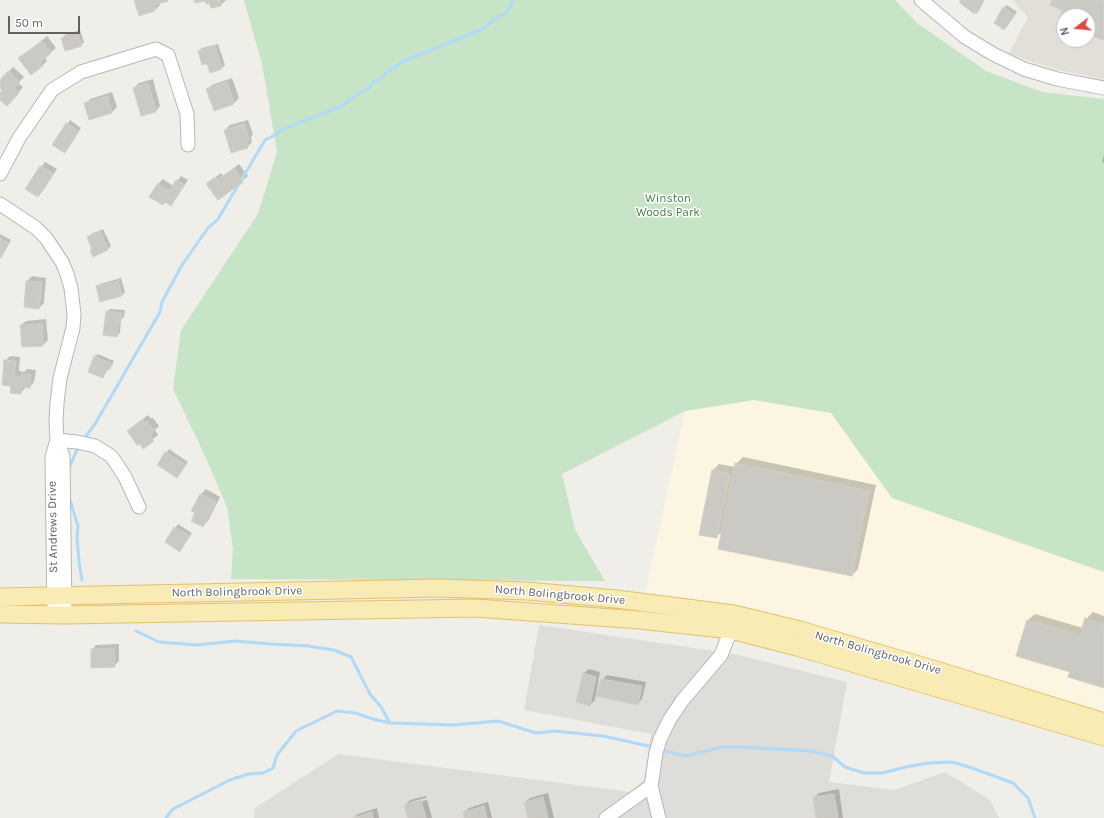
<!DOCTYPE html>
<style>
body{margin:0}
#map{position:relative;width:1104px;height:818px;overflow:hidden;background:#efeee8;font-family:Karla,sans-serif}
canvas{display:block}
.north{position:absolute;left:1056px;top:8px;width:40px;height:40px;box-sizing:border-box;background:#fff;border:1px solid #bfc0c2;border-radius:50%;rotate:254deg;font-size:11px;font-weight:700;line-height:16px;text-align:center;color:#5f6266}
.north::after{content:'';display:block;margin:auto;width:14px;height:18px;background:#da4c44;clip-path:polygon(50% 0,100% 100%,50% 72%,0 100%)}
.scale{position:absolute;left:8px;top:16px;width:72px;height:18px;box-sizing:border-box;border:2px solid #5f6266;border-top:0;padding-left:5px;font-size:12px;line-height:14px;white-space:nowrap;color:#5f6266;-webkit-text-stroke:3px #fff;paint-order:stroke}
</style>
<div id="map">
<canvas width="1104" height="818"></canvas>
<div class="north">N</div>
<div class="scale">50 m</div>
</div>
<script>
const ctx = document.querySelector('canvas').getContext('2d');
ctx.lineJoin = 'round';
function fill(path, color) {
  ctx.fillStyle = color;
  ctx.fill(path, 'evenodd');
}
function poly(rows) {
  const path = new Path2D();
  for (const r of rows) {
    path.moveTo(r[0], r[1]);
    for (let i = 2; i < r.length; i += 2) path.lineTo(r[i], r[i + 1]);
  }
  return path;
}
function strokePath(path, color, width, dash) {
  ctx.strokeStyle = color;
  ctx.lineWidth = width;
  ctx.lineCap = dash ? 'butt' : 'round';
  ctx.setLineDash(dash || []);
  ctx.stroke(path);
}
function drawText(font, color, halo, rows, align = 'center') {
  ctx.font = font + ' Karla,sans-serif';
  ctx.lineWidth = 3;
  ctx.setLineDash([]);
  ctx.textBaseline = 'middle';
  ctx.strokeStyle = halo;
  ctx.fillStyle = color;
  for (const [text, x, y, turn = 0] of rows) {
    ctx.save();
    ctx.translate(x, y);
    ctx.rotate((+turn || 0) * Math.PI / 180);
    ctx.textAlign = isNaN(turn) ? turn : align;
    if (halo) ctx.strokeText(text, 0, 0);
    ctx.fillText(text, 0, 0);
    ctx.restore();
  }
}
fill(poly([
 [754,400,831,413,892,498,1104,572,1104,713,644,598,685,411]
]), '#fbf5e1');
fill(poly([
 [539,625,734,654,847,682,829,782,894,790,945,772,990,800,999,818,254,818,255,808,338,754,630,792,644,780,651,734,524,710]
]), '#dfddda');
fill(poly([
 [1012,0,1104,0,1104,79,1058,70,1009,54,1028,17],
 [1064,16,1088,16,1088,40,1064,40]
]), '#e2dfd9');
fill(poly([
 [244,0,895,0,917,23,986,71,1042,92,1104,99,1104,572,892,498,831,413,754,400,685,411,562,474,575,530,605,581,231,579,233,549,227,507,205,456,173,389,181,330,258,214,277,152,262,64]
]), '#c7e4c7');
fill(poly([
 [135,0,167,0,159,3,160,5,155,10],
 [206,0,226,0,221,5],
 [1007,5,1017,12,1007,25,1004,8],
 [80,30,84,42,81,45,62,38,65,35],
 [47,36,56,48,45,57,47,61,42,66,20,58],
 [218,44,225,65,222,68,208,63,199,51,202,48],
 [13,67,24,77,18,83,23,87,12,100,0,99,0,94,4,90,0,86,0,82],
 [232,78,239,98,234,103,214,110,207,89,212,85],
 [153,79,160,106,156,111,134,88,139,83],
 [112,92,117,107,112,112,90,119,86,104,90,99],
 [70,120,81,128,65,152,53,145],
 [248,120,253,134,251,137,252,142,247,147,225,130,230,125],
 [1104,154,1104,163,1102,163],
 [45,162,57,169,43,191,38,196,41,167],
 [239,164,248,176,218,199,207,184,221,173,223,176],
 [181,176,188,180,175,200,170,205,165,201,151,196,158,184,163,179,173,186],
 [103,229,111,246,108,249,94,255,91,250,93,248,88,237,91,234],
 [0,234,11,240,4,253,1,257],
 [32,276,46,278,44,303,39,308,27,281],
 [121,278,125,292,122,295,97,287,100,284],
 [110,309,125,310,124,317,121,320,120,333,117,336,107,312],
 [46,319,48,340,43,345,21,325,26,321],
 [98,354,114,361,112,366,108,369,103,377,94,357],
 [10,356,20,357,19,371,24,372,27,369,36,370,34,382,30,387,26,387,21,393,12,386,5,361],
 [148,415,151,419,152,417,159,426,155,430,158,435,144,447,128,431],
 [169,449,188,462,177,477,158,465],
 [743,457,876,485,858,569,852,575,722,532,716,537,713,470,719,464,735,467,736,464],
 [206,489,220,497,208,521,203,526,196,513,193,511,201,494],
 [178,524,192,533,183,547,166,542],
 [1093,612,1104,616,1104,687,1071,672,1017,655,1028,620,1035,614,1083,628,1086,619],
 [119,644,119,661,114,666,92,650,96,645],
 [589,669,600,672,595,700,590,705,584,673],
 [607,675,646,682,642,699,637,704,602,680],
 [839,789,843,818,817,818,815,797,819,793],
 [548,793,554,818,529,818,525,802,530,798],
 [426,796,432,818,409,818,405,805,410,800],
 [426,798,427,800,410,804,410,802],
 [488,802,492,818,465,818,464,812,469,808],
 [377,808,379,818,353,818,358,814]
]), '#0003');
strokePath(poly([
 [83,440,95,424,160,312,162,302,182,265,208,228,218,219,265,140,277,134,281,130,342,106,361,92,369,89,373,83,383,77,385,73,404,61,483,29,499,16,506,14,513,0],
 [69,468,77,450],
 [69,497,78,526,77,537,79,562,82,580],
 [136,631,159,642,197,645,235,641,270,644,308,646,334,650,351,657,370,694,381,707,390,723],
 [661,750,686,756,722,747,741,747,811,751,832,756,845,767,864,773,882,773,906,767,928,763,952,762,972,768,1013,783,1028,798,1035,818],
 [166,818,173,809,230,780,248,774,263,773,273,768,277,755,296,731,337,711,355,713,373,719,390,723,454,725,498,721,536,733,555,731,603,736,653,747]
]), '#b0daf7', 3);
const building = poly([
 [134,0,167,0,168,1,154,5,155,11,139,16,134,0],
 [194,0,220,0,221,6,211,8,209,3,206,4,205,1,195,3,194,0],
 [961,0,983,0,984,1,977,13,973,13,959,2,961,0],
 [1052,0,1104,0,1104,40,1088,35,1088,16,1064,16,1064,28,1057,26,1062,10,1050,5,1052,0],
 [1003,7,1015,15,1004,30,994,23,1003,7],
 [77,33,82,46,65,51,61,38,77,33],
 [42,41,51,53,40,62,43,66,31,75,18,58,42,41],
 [215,46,222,69,210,73,207,64,202,65,198,51,215,46],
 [8,71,20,82,14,89,19,93,7,106,0,100,0,93,2,90,0,88,0,80,8,71],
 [227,82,234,104,214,111,206,89,227,82],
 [148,83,156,112,141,116,133,88,148,83],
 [107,96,112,113,89,120,84,103,107,96],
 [66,123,79,131,65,153,52,145,66,123],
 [244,124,249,140,246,141,248,148,231,153,224,130,244,124],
 [40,166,53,174,38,197,25,189,40,166],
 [234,168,243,182,218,200,206,184,215,177,217,180,234,168],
 [176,180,184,185,171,206,165,202,163,205,149,197,157,184,169,191,176,180],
 [100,231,108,250,93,257,90,250,92,249,87,237,100,231],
 [0,238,8,243,1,258,0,257,0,238],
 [26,281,42,282,39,309,24,307,26,281],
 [118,281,122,296,100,302,96,286,118,281],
 [106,311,122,313,121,321,119,321,117,337,103,335,106,311],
 [42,324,43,346,22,347,20,325,42,324],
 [94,356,112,364,109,370,107,369,103,378,88,372,94,356],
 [4,360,16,361,14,376,21,377,21,374,31,375,30,388,22,387,21,394,10,393,11,386,2,385,4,360],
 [143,419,145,423,147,421,154,431,150,435,154,441,143,449,140,444,137,445,127,431,143,419],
 [165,452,186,465,177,478,157,465,165,452],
 [735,463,869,491,852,576,718,549,735,463],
 [712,470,730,474,717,538,699,535,712,470],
 [200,494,216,502,203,527,191,521,195,513,191,511,200,494],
 [174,527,189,536,180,552,165,542,174,527],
 [1085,618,1104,625,1104,688,1068,677,1070,672,1016,656,1027,620,1080,635,1085,618],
 [91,649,114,649,115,667,91,668,91,649],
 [583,673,596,677,590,706,576,702,583,673],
 [601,679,642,686,638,705,596,696,601,679],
 [834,794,838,818,816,818,813,797,834,794],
 [543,797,548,818,528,818,524,802,543,797],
 [421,800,426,818,408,818,404,805,421,800],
 [484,806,487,818,464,818,463,812,484,806],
 [372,812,373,818,352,818,372,812]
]);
fill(building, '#cbc9c4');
strokePath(building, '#d4cfc6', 1);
const minor = poly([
 [921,0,965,37,993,54,1024,69,1057,79,1104,88],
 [0,174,19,138,52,90,81,72,156,49,168,55,187,114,188,145],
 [0,204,36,228,46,238,62,262,67,274,71,288,74,314,73,328,60,378,57,403,56,421,57,440,63,456,65,615],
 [57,440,77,442,95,446,111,456,116,463,125,477,139,507],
 [54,615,52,457,57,440],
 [606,818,651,786],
 [659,818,651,786,656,753,660,739,670,719,682,701,721,655,731,630]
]);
const major = poly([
 [0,597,438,588,527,591,616,599,734,614,800,630,936,670,1104,722],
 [0,614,65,615,475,608,640,620,731,630,797,647,1104,737]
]);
strokePath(minor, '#b5b7bb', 15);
strokePath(major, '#e5c06b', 19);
strokePath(minor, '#fff', 13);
strokePath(major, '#f8ebb4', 17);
drawText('12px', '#3f8541', '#fff', [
 ["Winston",668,199],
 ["Woods Park",668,213]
]);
drawText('12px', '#5f6266', '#fff', [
 ["St Andrews Drive",53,527,-91],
 ["North Bolingbrook Drive",237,592,-1],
 ["North Bolingbrook Drive",560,595,5],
 ["North Bolingbrook Drive",878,653,16]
]);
</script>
